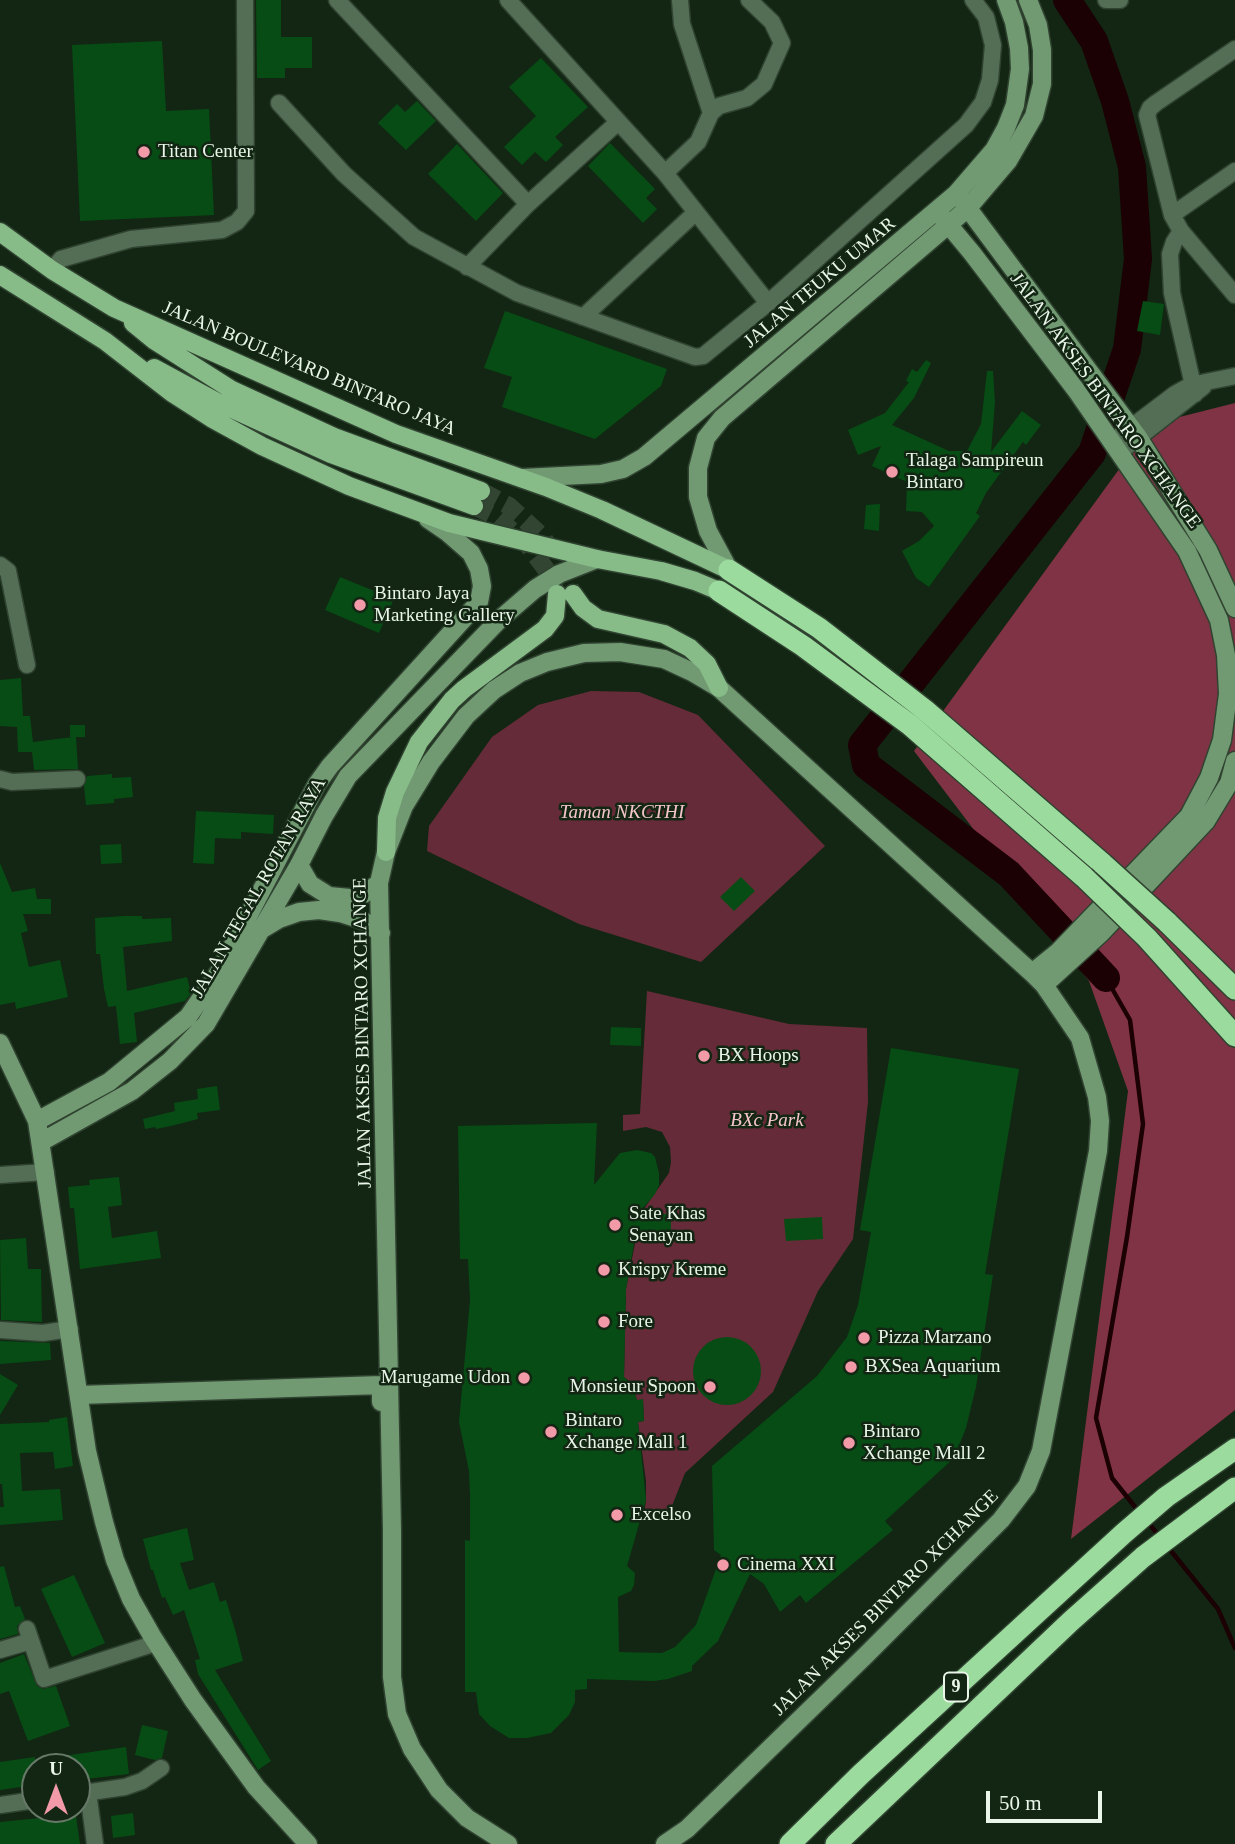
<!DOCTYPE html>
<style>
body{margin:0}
#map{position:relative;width:1235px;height:1844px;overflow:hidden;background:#122613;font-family:Georgia,serif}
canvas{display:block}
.north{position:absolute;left:21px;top:1753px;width:70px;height:70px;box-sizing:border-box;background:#122613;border:2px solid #687969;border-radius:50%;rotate:0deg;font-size:19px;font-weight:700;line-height:28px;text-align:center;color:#e9f6e9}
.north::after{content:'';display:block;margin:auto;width:24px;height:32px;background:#f39aa9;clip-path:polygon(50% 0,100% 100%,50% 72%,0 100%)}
.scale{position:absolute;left:986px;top:1791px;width:116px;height:32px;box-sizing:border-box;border:4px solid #e9f6e9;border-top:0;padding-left:9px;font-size:21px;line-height:24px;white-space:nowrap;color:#e9f6e9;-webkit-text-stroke:5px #122613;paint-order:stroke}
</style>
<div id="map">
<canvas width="1235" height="1844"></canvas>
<div class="north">U</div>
<div class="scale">50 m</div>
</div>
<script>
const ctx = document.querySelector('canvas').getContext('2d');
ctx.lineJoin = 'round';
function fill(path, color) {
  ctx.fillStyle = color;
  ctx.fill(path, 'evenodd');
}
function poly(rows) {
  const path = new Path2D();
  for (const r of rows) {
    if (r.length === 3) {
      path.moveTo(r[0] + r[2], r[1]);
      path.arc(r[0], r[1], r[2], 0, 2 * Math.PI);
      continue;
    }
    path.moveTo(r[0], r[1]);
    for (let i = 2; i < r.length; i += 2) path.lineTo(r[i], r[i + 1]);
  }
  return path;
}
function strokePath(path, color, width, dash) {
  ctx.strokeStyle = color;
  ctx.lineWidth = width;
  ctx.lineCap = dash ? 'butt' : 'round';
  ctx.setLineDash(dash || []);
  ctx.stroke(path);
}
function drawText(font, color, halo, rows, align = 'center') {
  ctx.font = font + ' Georgia,serif';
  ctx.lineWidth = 5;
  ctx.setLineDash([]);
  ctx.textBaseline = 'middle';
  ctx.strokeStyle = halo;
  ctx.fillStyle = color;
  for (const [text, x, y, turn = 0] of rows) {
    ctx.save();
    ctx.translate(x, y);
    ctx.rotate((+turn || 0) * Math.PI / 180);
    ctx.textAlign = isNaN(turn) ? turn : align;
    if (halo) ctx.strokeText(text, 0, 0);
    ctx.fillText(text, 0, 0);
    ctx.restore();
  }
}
fill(poly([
 [591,691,639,692,698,715,825,846,701,962,579,924,427,851,429,826,492,737,538,705],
 [647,991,789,1024,867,1028,868,1102,853,1239,818,1291,773,1392,685,1473,670,1511,644,1515,646,1500,646,1481,638,1422,644,1421,643,1400,637,1400,631,1383,624,1377,626,1289,641,1213,669,1173,671,1162,670,1147,662,1132,646,1127,623,1131,623,1115,640,1114]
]), '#662b38');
fill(poly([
 [1235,403,1235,1410,1071,1539,1128,1091,1089,981,914,751,1152,424]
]), '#803344');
strokePath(poly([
 [1106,978,1130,1020,1143,1124,1127,1237,1096,1418,1112,1478,1139,1512],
 [1147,1521,1159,1536],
 [1167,1546,1218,1609,1235,1648]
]), '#1b0004', 4.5);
strokePath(poly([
 [1067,0,1094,41,1115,101,1132,167,1138,259,1127,349,1092,453,862,745,866,765,1009,874,1106,978]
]), '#1b0004', 28);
fill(poly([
 [256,0,281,0,281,37,312,37,312,68,285,68,285,78,257,78],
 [162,41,166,111,209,109,214,215,80,221,72,45],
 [541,58,588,107,555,137,563,145,546,162,535,152,522,165,504,147,536,116,509,87],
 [417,101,436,121,406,150,378,123,397,104,405,112],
 [610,143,655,189,646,198,657,209,643,223,588,166],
 [457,144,503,193,476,221,428,174],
 [1143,301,1164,304,1160,335,1137,331],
 [505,311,667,369,661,386,595,439,502,407,512,377,484,368],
 [926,360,931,363,914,398,892,425,949,451,967,451,981,424,987,371,993,371,995,402,991,452,1022,411,1041,425,1026,445,1023,442,986,493,976,513,980,516,929,587,916,578,902,551,919,541,934,526,922,512,906,511,907,482,872,466,881,446,858,455,848,430,885,413,909,382,906,381,912,369,917,372],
 [880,504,879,531,864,529,866,505],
 [340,577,394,599,379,633,325,610],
 [21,678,23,716,30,716,33,742,73,737,70,737,70,725,85,725,85,737,76,737,78,769,34,770,32,752,18,752,17,727,0,726,0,680],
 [112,774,112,778,131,777,133,797,114,799,114,803,86,805,84,786,87,776],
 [196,811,274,815,273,834,241,832,241,839,215,838,214,864,193,863],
 [121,844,122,863,101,864,100,845],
 [0,863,12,892,35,888,37,899,51,899,51,914,23,914,28,931,21,933,29,967,60,960,68,997,16,1009,15,1002,0,1005],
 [741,877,755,891,734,911,720,897],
 [124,916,142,916,142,919,171,918,172,941,123,947,127,991,187,977,191,993,185,1001,134,1013,137,1042,120,1044,116,1006,108,1007,104,989,100,954,96,954,95,918],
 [611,1027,641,1028,641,1046,610,1045],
 [891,1048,1019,1069,985,1274,993,1275,976,1387,966,1428,954,1458,885,1521,893,1530,806,1603,800,1595,780,1612,764,1584,750,1574,718,1641,692,1666,692,1671,668,1679,654,1681,587,1679,587,1689,575,1690,575,1702,569,1715,551,1733,527,1738,509,1738,490,1726,479,1714,476,1692,465,1692,465,1540,470,1541,470,1496,469,1471,459,1422,470,1300,468,1259,460,1259,458,1126,597,1123,594,1185,620,1153,637,1150,651,1153,655,1157,659,1173,659,1185,655,1194,638,1214,671,1214,671,1232,636,1233,626,1289,624,1377,631,1383,637,1400,643,1399,644,1421,638,1422,646,1500,627,1566,635,1573,634,1585,631,1591,618,1597,619,1652,662,1653,675,1647,696,1625,721,1555,714,1550,712,1466,817,1376,847,1337,858,1305,871,1232,860,1230],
 [217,1086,220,1110,197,1113,198,1119,175,1125,156,1129,155,1127,145,1129,143,1119,175,1111,174,1103,198,1099,197,1089],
 [119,1177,122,1205,108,1207,112,1238,157,1231,161,1258,80,1269,74,1208,70,1208,68,1187,90,1185,89,1180],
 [822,1217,823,1239,786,1241,784,1219],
 [26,1238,28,1269,41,1269,42,1322,1,1320,0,1240],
 [727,1371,34],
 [0,1341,50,1343,51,1360,0,1364],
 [0,1374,18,1385,0,1415],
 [67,1417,73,1466,55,1469,53,1452,20,1453,22,1491,60,1489,63,1520,0,1525,0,1507,4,1507,2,1484,0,1484,0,1424,49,1422,49,1420],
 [187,1528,194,1560,180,1563,189,1590,214,1582,220,1602,226,1600,236,1633,243,1661,215,1670,271,1761,258,1770,198,1674,195,1660,200,1659,184,1610,173,1615,165,1597,162,1598,153,1570,151,1570,143,1539],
 [4,1566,15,1607,20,1606,25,1619,17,1626,18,1634,0,1639,0,1567],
 [74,1575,105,1643,72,1657,41,1589],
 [24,1654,37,1686,43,1689,56,1686,70,1726,28,1741,9,1691,0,1694,0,1663],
 [142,1725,168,1731,162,1758,155,1760,135,1755],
 [126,1747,129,1774,77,1780,77,1767,42,1767,42,1759],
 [35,1757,35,1785,0,1790,0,1762],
 [75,1809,80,1844,0,1844,0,1822,50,1817,49,1812],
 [133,1813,135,1835,113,1838,111,1816]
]), '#074c14');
strokePath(poly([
 [481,491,509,506,542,536,555,556,573,594],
 [474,506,496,517,526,543,545,568,556,591]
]), '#324533', 18, [18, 9]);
const street = poly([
 [337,0,528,204],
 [508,0,665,173,768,303],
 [680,0,682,24,711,113],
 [1106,0,1120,0],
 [279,103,344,174,414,237,517,293,695,357,703,356,768,303,966,125,983,102,990,80,993,45,986,17,973,0],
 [665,173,698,142,711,113,719,106,747,98,764,84,782,43,772,22,749,0],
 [1172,215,1235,171],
 [1181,231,1235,295],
 [467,267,528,204,617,123],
 [52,270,61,259,131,239,222,230,237,222,246,211,245,0],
 [583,317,695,213],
 [1195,394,1172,293,1170,254,1174,242,1181,231,1172,215,1147,115,1150,108,1156,103,1235,49],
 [1113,441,1175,394,1191,385,1235,376],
 [1120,452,1203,387],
 [0,565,8,571,27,665],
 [0,779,12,782,77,779],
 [0,1175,46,1172],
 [0,1330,43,1333,70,1329],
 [27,1629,44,1679,156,1643],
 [0,1650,31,1641],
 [88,1792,95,1844],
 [77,1794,125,1787,142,1781,161,1768],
 [0,1805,35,1800]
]);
const secondary = poly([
 [961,199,1138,437,1208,550,1235,608],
 [937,211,972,253,1076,390,1187,551,1219,620,1226,655,1228,694,1222,740,1209,778,1189,816,1058,952,1032,973],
 [522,478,601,474,623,469,644,457,956,194,994,150,1006,128,1015,105,1020,69,1019,48,1014,22,1006,0],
 [729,570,708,531,698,497,698,468,706,438,722,418,968,208,1008,161,1034,116,1042,84,1042,50,1038,25,1028,0],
 [299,865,310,884,329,896,350,898,361,896,379,883],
 [264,928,279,919,299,912,319,910,340,913,362,920,381,933],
 [1044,985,1101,933,1206,821,1229,783,1235,761],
 [0,1043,37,1121,87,1451,104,1522,115,1560,131,1599,152,1636,193,1700,256,1787,308,1844],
 [37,1121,109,1082,188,1017,219,972,317,784,330,766,479,602,482,586,479,569,471,553,447,532,428,519],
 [41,1142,132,1091,170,1061,206,1024,299,865,324,816,348,776,499,620,535,589,559,574,597,559],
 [79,1395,381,1385,381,1402],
 [508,1844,467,1818,439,1790,412,1749,397,1714,392,1677,392,1530,379,883,386,852,404,806,431,762,466,716,494,690,520,673,547,662,584,653,620,652,664,659,692,672,719,688,1032,973,1044,985,1080,1038,1097,1097,1100,1121,1098,1151,1041,1451,1027,1486,1001,1520,866,1655,687,1829,665,1844]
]);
const primary = poly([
 [0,232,52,270,114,308,396,434,546,487,602,510,729,570],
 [0,275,105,341,172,393,211,418,262,446,349,486,449,523,597,559,661,571,695,581,719,591],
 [133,323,155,341,232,390,334,437,481,491],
 [154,368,217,402,331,454,474,506],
 [573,594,583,608,598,619,664,634,690,648,707,664,719,688],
 [386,852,387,818,395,792,419,742,452,700,464,689,545,629,555,616,557,594]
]);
const highway = poly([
 [729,570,819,628,925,710,1103,864],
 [719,591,803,646,910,725,1084,877],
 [1167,922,1235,989],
 [1147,938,1235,1036],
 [790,1844,861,1774,1124,1533,1166,1497,1235,1449],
 [836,1844,1071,1621,1143,1557,1235,1488]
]);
strokePath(street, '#304331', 19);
strokePath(secondary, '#304331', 21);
strokePath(primary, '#304331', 21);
strokePath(highway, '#304331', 24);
strokePath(street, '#546e55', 16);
strokePath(secondary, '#719a72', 18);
strokePath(primary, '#87bc89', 18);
strokePath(highway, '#9bdb9d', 21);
const highwayBridge = poly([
 [1103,864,1167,922],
 [1084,877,1147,938]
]);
strokePath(highwayBridge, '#304331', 24, []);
strokePath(highwayBridge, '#9bdb9d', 21);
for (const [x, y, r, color] of [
 [144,152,7,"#f39aa9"],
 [892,472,7,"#f39aa9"],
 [360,605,7,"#f39aa9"],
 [704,1056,7,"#f39aa9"],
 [615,1225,7,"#f39aa9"],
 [604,1270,7,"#f39aa9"],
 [604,1322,7,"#f39aa9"],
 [864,1338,7,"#f39aa9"],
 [851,1367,7,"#f39aa9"],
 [524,1378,7,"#f39aa9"],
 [710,1387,7,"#f39aa9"],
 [551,1432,7,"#f39aa9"],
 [849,1443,7,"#f39aa9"],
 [617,1515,7,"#f39aa9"],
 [723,1565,7,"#f39aa9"]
]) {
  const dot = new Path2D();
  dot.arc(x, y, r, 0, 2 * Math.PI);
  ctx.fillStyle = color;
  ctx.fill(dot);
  strokePath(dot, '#122613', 2.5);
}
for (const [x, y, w] of [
 [956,1687,24]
]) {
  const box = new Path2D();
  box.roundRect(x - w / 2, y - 14.5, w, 29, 5);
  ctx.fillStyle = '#122613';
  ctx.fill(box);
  strokePath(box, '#e9f6e9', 2);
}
drawText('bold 18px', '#e9f6e9', null, [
 ["9",956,1687]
]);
drawText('19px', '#e9f6e9', '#122613', [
 ["Titan Center",158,152],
 ["Talaga Sampireun",906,461],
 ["Bintaro",906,483],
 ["Bintaro Jaya",374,594],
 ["Marketing Gallery",374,616],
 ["BX Hoops",718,1056],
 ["Sate Khas",629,1214],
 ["Senayan",629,1236],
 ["Krispy Kreme",618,1270],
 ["Fore",618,1322],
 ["Pizza Marzano",878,1338],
 ["BXSea Aquarium",865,1367],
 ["Marugame Udon",510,1378,"right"],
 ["Monsieur Spoon",696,1387,"right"],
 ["Bintaro",565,1421],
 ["Xchange Mall 1",565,1443],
 ["Bintaro",863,1432],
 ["Xchange Mall 2",863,1454],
 ["Excelso",631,1515],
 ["Cinema XXI",737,1565]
], 'left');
drawText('19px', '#e9f6e9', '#122613', [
 ["JALAN TEUKU UMAR",820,283,-40],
 ["JALAN BOULEVARD BINTARO JAYA",309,369,23],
 ["JALAN AKSES BINTARO XCHANGE",1105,401,54],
 ["JALAN TEGAL ROTAN RAYA",259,888,-60],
 ["JALAN AKSES BINTARO XCHANGE",363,1033,-91],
 ["JALAN AKSES BINTARO XCHANGE",886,1603,-45]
]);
drawText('italic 19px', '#f5c5cc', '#122613', [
 ["Taman NKCTHI",622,813],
 ["BXc Park",767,1121]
]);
</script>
